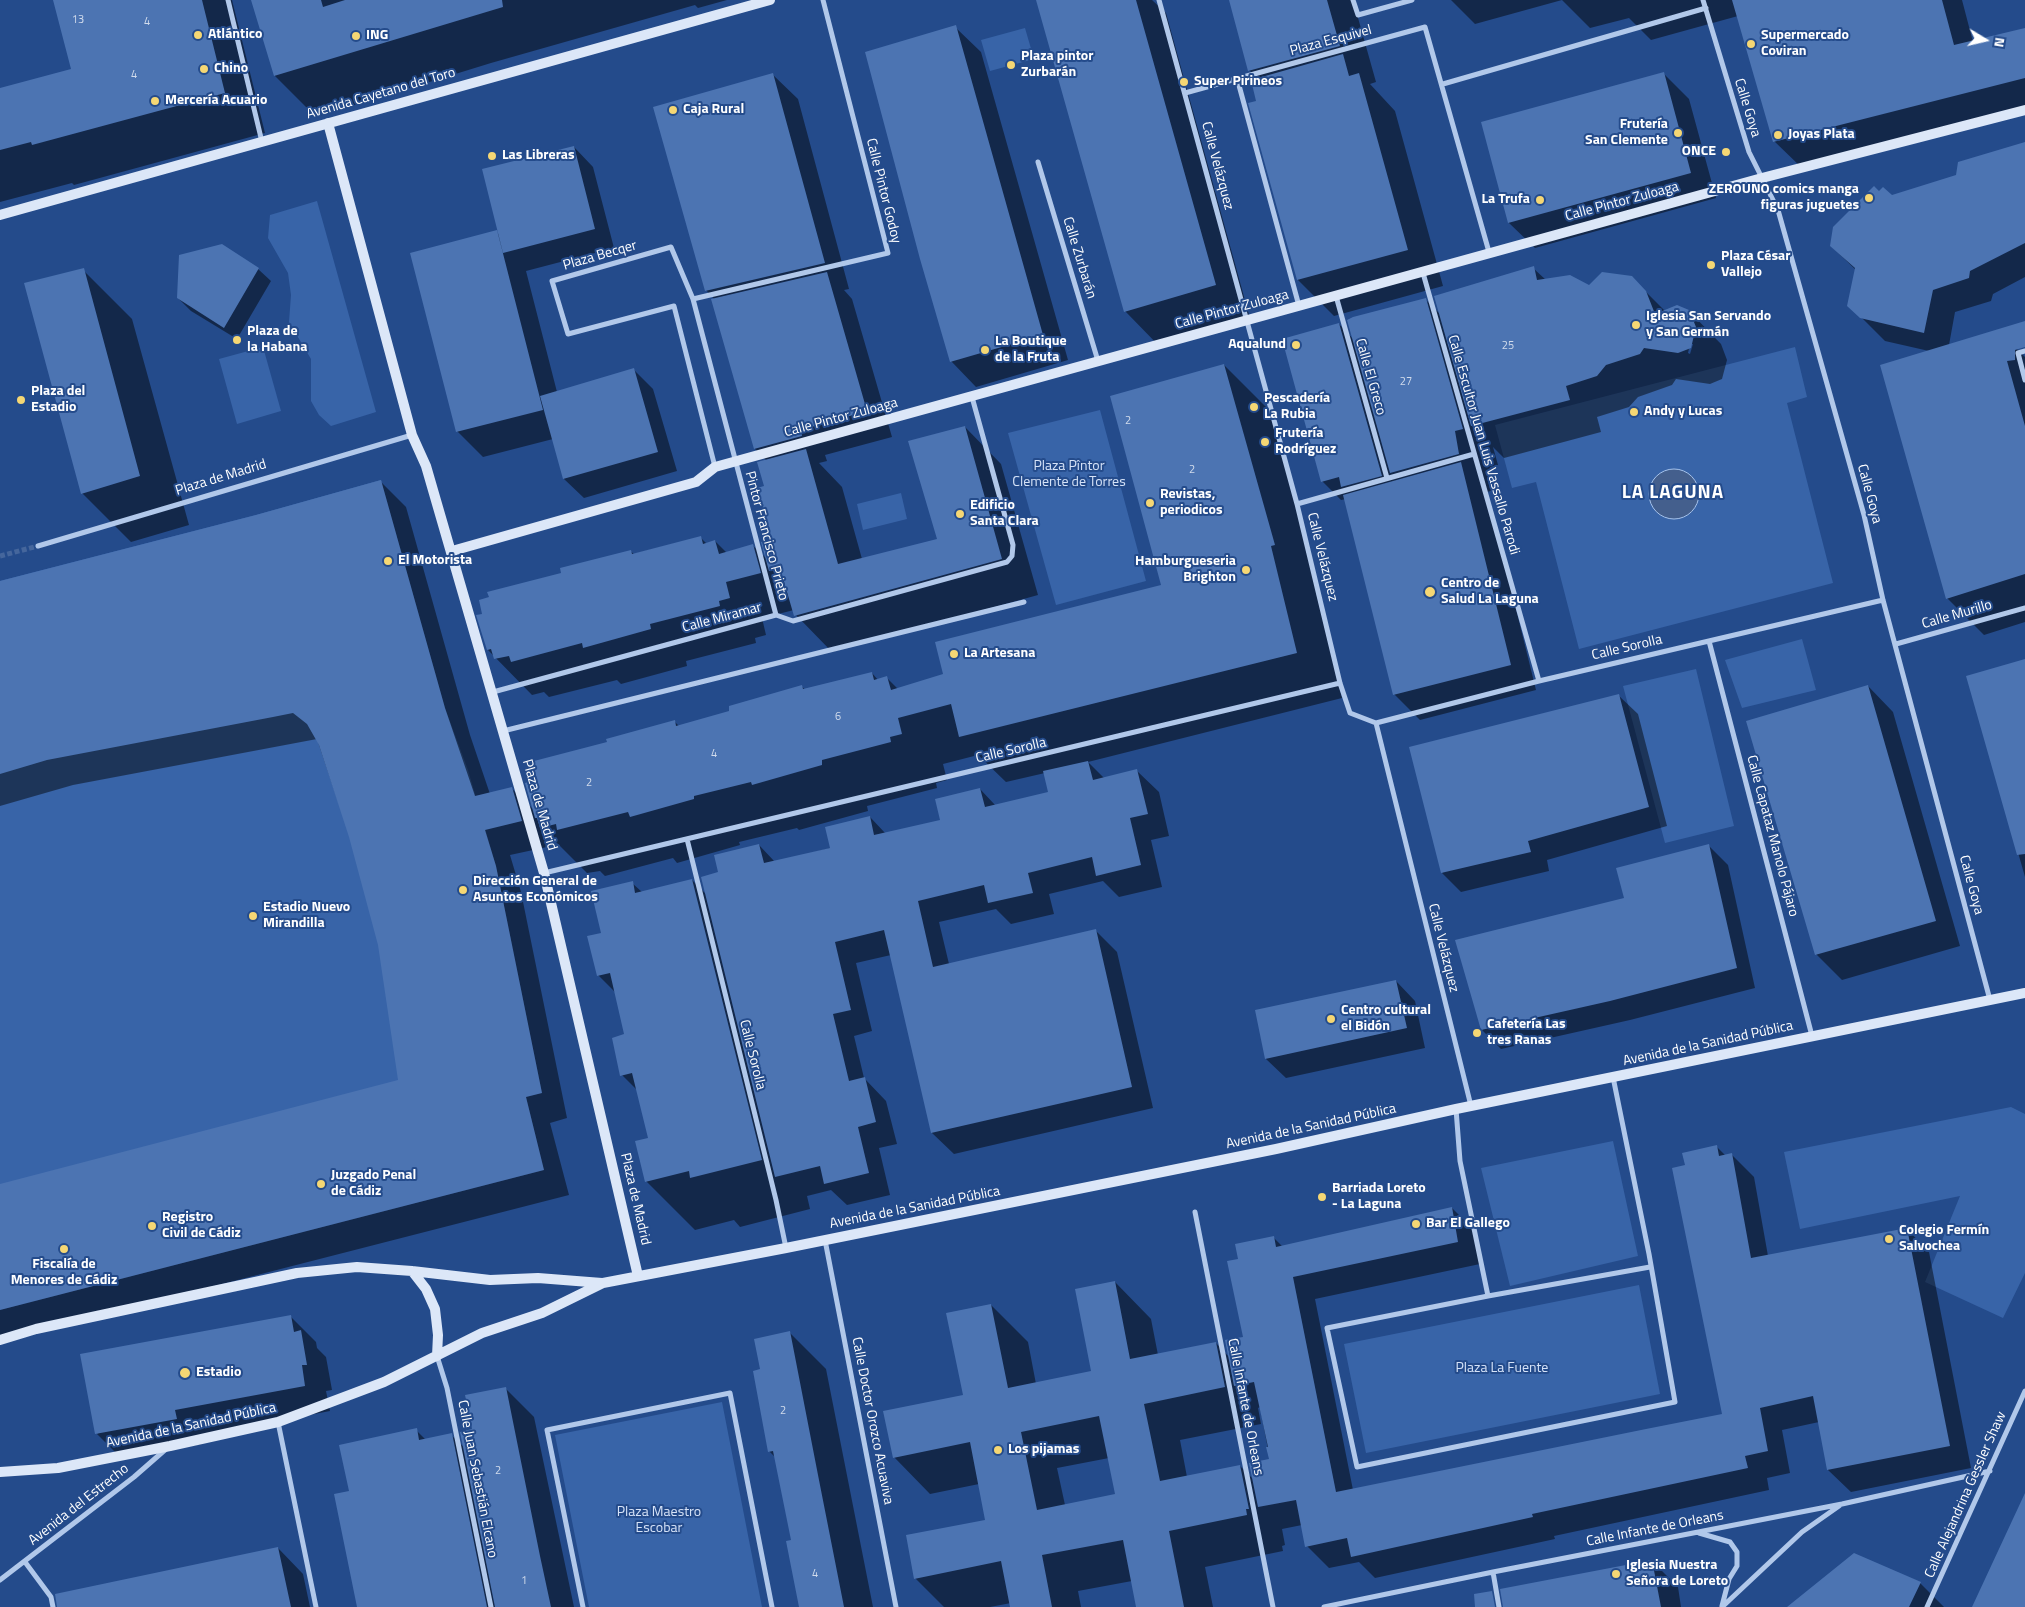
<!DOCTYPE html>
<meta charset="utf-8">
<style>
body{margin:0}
#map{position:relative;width:2025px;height:1607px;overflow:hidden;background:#244b8b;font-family:"Titillium Web",sans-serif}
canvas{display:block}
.north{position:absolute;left:1960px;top:15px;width:50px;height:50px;-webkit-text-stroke:4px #244b8b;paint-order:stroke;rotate:99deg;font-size:14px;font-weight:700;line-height:20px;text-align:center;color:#fff}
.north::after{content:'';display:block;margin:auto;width:18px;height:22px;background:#fff;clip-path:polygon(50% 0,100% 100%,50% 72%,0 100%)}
</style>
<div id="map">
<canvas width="2025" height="1607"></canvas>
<div class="north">N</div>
</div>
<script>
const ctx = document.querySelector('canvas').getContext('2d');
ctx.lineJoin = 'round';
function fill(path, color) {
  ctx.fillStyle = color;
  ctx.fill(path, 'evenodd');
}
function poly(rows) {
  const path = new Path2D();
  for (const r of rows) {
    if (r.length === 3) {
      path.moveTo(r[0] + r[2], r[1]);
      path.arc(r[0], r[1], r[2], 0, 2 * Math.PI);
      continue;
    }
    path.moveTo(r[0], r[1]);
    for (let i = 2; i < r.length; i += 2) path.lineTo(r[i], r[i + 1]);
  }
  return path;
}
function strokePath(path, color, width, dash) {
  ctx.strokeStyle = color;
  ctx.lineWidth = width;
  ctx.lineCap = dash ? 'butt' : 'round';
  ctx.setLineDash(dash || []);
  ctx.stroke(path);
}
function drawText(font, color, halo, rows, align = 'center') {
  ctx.font = font + ' "Titillium Web",sans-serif';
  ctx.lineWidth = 4;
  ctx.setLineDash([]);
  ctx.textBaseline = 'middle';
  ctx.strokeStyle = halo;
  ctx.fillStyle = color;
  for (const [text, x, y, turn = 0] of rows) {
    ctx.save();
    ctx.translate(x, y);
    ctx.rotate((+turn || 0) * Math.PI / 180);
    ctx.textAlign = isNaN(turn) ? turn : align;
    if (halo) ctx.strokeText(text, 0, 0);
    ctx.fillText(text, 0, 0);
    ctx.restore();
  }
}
fill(poly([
 [1025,28,1034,59,990,71,981,40],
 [317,201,376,412,331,426,319,415,311,401,311,359,289,322,291,295,288,273,268,238,270,215],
 [263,347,281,411,237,424,219,359],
 [1795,347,1807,397,1787,403,1833,583,1579,649,1536,482,1512,488,1495,425],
 [1100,410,1146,581,1056,605,1008,433],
 [381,480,445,708,468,770,496,866,542,1093,526,1097,544,1170,0,1310,0,581,256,515],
 [901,493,907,519,863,530,857,504],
 [1802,639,1816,690,1742,708,1725,660],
 [1696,669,1734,826,1665,843,1623,686],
 [2011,1107,2025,1114,2025,1273,2003,1318,1925,1282,1960,1196,1800,1229,1784,1152],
 [1613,1141,1638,1256,1510,1286,1481,1168],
 [1639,1285,1660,1394,1366,1453,1344,1344],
 [722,1402,762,1607,589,1607,555,1435]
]), '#3864a8');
const water = poly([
 [1674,494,25]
]);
fill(water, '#445f8d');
strokePath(water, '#a5c2eb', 1);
fill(poly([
 [54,0,232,0,265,133,74,185,72,183,0,202,0,90,73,70],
 [252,0,727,0,698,8,695,5,491,63,316,117,275,76],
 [1048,0,1152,0,1166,13,1251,322,1161,348,1125,311],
 [1230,0,1353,0,1376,82,1370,84,1395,111,1443,286,1334,316,1298,280,1258,102,1258,79,1249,70],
 [1451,0,1562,0,1475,24],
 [1562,0,1962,0,1973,42,2025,29,2025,113,1803,169,1774,141,1738,16,1651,40,1629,18,1590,28],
 [955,27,981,52,1068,360,976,387,951,361],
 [1663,73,1689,99,1716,198,1535,248,1509,223,1482,123],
 [772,74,798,99,849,289,844,290,852,299,892,437,825,455,827,461,819,463,842,487,862,559,939,540,965,427,1001,464,1038,595,832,652,796,615,794,610,762,618,766,635,755,638,756,643,686,661,687,666,621,684,617,680,549,697,544,692,532,695,488,650,562,574,630,551,634,554,700,537,707,544,715,541,727,553,752,545,768,560,773,539,765,487,767,461,755,449,715,300,706,290],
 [2025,143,2025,277,1993,294,1991,301,1955,312,1949,345,1998,330,2025,357,2025,622,1984,635,1947,598,1929,351,1885,341,1849,305,1856,270,1831,246,1879,192,1892,197,1957,176],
 [574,147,593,167,614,248,526,271,557,392,633,369,653,389,677,471,584,498,564,479,553,439,483,457,457,431,496,232,500,235],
 [1533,268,1546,280,1589,287,1631,277,1665,311,1689,311,1721,344,1727,360,1722,379,1710,384,1676,379,1672,385,1638,397,1629,407,1597,417,1601,432,1504,458,1493,447,1498,465,1490,467,1494,490,1487,492,1536,690,1420,720,1394,694,1346,499,1341,500,1322,481,1339,324,1354,340,1425,299,1441,315],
 [1690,344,1693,344,1690,354,1688,353],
 [258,269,271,281,237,339,191,311,178,298],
 [83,270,132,319,189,525,131,542,82,493],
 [1224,365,1270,411,1320,591,1316,592,1342,698,1088,762,1104,778,1137,771,1159,792,1169,836,1151,840,1162,887,1119,897,1103,881,1049,894,1054,914,1011,924,996,909,939,922,949,964,1096,931,1117,952,1153,1108,954,1154,932,1133,891,955,856,963,872,1031,854,1036,864,1078,886,1101,897,1144,879,1148,890,1195,847,1205,831,1190,807,1196,810,1209,740,1227,734,1220,695,1230,646,1181,650,1138,638,1091,622,1075,626,1035,616,993,598,975,603,934,632,883,642,892,692,880,707,895,720,873,759,845,775,862,831,848,870,817,886,834,941,821,980,789,996,806,1050,793,1045,773,1006,782,978,755,943,764,947,780,936,783,937,788,867,806,868,811,799,830,797,828,739,842,740,845,677,863,673,858,605,876,600,871,587,873,541,827,547,847,510,855,521,892,567,1118,550,1123,569,1195,0,1341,0,1185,399,1081,379,944,350,837,317,739,73,785,0,806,0,582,257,516,380,481,406,507,470,735,490,794,511,788,535,811,608,743,674,721,679,726,730,712,802,687,806,690,872,673,878,680,886,677,898,689,945,675,1163,586],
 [2025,660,2025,877,1968,677],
 [1868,686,1893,712,1960,946,1842,980,1816,954],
 [1618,695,1638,714,1667,826,1547,860,1549,871,1461,892,1442,873],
 [1709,846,1728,865,1755,988,1630,1020,1501,1049,1482,1030,1626,899],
 [1396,981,1415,1001,1425,1048,1286,1078,1266,1059,1256,1011],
 [1717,1147,1726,1156,1731,1154,1754,1177,1768,1256,1907,1229,1929,1252,1971,1468,1851,1492,1828,1470,1819,1422,1782,1430,1790,1473,1767,1478,1769,1490,1554,1536,1555,1539,1375,1578,1359,1562,1329,1568,1307,1546,1302,1525,1282,1529,1285,1545,1282,1546,1283,1551,1205,1567,1213,1607,1137,1607,1132,1581,1078,1591,1081,1607,1012,1607,1011,1603,990,1607,944,1607,915,1578,987,1521,979,1484,930,1494,894,1457,964,1396,991,1305,1028,1342,1036,1384,1093,1372,1115,1282,1151,1319,1158,1355,1216,1343,1229,1357,1244,1338,1240,1260,1274,1238,1283,1247,1452,1208,1474,1230,1480,1264,1315,1299,1353,1490,1723,1415,1686,1166],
 [1260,1407,1270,1460,1254,1480,1240,1466,1187,1477,1180,1440,1261,1424,1258,1408],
 [1109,1458,1116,1495,1065,1505,1057,1468],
 [290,1316,316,1342,317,1348,326,1357,332,1390,326,1391,330,1411,200,1436,202,1444,122,1459,97,1434],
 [790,1333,826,1369,873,1607,801,1607,793,1541,776,1458,769,1451,762,1370],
 [505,1388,534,1417,574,1607,358,1607,350,1492,416,1430,426,1440,451,1435,465,1448,473,1430],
 [278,1548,303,1574,310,1607,82,1607],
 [1652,1561,1678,1587,1681,1607,1505,1607],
 [1920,1583,1944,1607,1789,1607]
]), '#0007');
fill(poly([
 [53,0,202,0,225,93,32,145,31,142,0,150,0,88,71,69],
 [251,0,321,0,323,7,345,0,502,0,503,7,274,76],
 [1036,0,1136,0,1216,285,1124,312],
 [1229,0,1327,0,1340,46,1248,71],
 [1732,0,1942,0,1954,45,2025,28,2025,78,1773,142],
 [956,25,1043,335,950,362,920,259,865,52],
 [1343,54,1349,76,1359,73,1408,250,1297,280,1248,103,1256,101,1251,80],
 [1664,72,1691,173,1508,223,1481,122],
 [773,73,825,263,705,291,653,107],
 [2025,142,2025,243,1970,271,1969,278,1933,290,1924,333,1860,318,1847,306,1855,268,1830,246,1833,227,1874,186,1879,191,1883,187,1892,195,1956,175,1958,162],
 [574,146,595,229,503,253,482,169],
 [497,230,543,410,456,432,410,253],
 [222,244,259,268,224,328,177,298,179,255],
 [1534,266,1537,280,1570,275,1589,285,1602,272,1632,276,1646,291,1655,314,1677,305,1689,310,1696,327,1691,348,1678,353,1644,348,1640,354,1606,365,1597,376,1566,386,1570,400,1471,426,1434,296],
 [84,268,140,476,81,494,24,283],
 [827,272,867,411,801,430,802,436,754,449,711,299],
 [1426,298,1463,429,1455,431,1459,454,1390,473,1347,320,1353,317],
 [2025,321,2025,347,2015,350,2015,360,2007,361,2025,426,2025,574,1946,599,1880,365],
 [1339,323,1382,476,1341,487,1339,477,1321,482,1282,339],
 [1224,364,1275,545,1271,546,1297,653,959,737,951,704,898,718,902,734,890,737,891,742,822,760,822,765,752,785,751,782,694,796,694,799,630,817,628,812,557,830,556,824,540,828,537,818,535,818,525,783,528,782,525,768,535,766,534,761,607,742,606,739,675,720,676,726,729,711,729,706,802,685,803,689,872,672,874,680,887,676,891,690,943,674,935,642,1161,585,1110,396],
 [634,368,658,452,563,479,540,396],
 [965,426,1002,559,794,616,780,568,769,571,761,542,772,539,757,488,764,486,757,462,806,449,838,564,937,539,908,441],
 [1461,462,1511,665,1393,695,1343,495],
 [381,480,445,708,475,796,512,787,522,821,485,830,496,866,542,1093,526,1097,544,1170,0,1310,0,1184,398,1080,378,945,349,837,319,745,307,724,293,713,273,717,47,760,0,774,0,581,256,515],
 [701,536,703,544,715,540,719,554,753,544,761,573,726,582,730,598,719,601,720,606,650,624,651,629,583,648,582,643,511,662,509,656,494,659,491,649,487,650,476,615,482,614,479,600,489,597,487,592,561,573,560,568,631,550,632,554],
 [2025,659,2025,854,2017,855,1966,676],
 [1868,685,1936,921,1815,955,1746,721],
 [1619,694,1649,807,1528,841,1531,852,1441,873,1409,747],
 [1088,761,1093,780,1137,769,1148,814,1130,818,1141,865,1096,876,1092,857,1028,873,1033,893,988,903,984,885,918,901,933,967,1096,929,1132,1087,931,1133,884,930,835,942,851,1010,833,1014,849,1081,865,1077,876,1122,858,1127,869,1173,824,1184,820,1166,775,1177,701,877,718,872,714,855,759,844,764,863,830,848,825,827,870,816,874,835,940,820,935,799,980,788,985,807,1048,792,1043,771],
 [1709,844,1737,968,1610,1001,1481,1030,1455,940,1624,898,1616,868],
 [692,879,762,1160,690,1178,689,1171,645,1182,635,1141,648,1138,632,1073,620,1076,612,1038,624,1034,610,973,597,976,587,936,601,933,591,891,633,881,635,893],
 [1396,980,1407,1028,1265,1059,1255,1010],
 [1717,1145,1719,1156,1732,1153,1751,1258,1907,1228,1950,1446,1827,1470,1813,1396,1760,1408,1768,1451,1745,1456,1748,1468,1532,1514,1533,1517,1351,1557,1347,1538,1305,1547,1296,1500,1258,1507,1249,1463,1269,1459,1266,1447,1268,1447,1254,1382,1234,1386,1225,1340,1243,1337,1227,1261,1238,1259,1235,1244,1274,1236,1276,1247,1452,1207,1458,1242,1293,1277,1336,1492,1646,1429,1722,1414,1672,1168,1685,1165,1682,1153],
 [1115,1281,1130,1359,1216,1342,1225,1387,1144,1404,1160,1481,1240,1465,1249,1509,1246,1509,1247,1515,1169,1531,1184,1607,1136,1607,1123,1540,1042,1555,1052,1607,1010,1607,1001,1561,914,1579,906,1535,985,1520,970,1442,893,1458,883,1411,963,1395,946,1313,991,1304,1008,1388,1091,1371,1075,1289],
 [1099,1416,1115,1494,1037,1510,1021,1432],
 [291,1315,294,1332,301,1330,307,1365,302,1365,305,1386,175,1410,177,1419,95,1434,80,1354],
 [790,1331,818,1475,844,1607,799,1607,786,1541,791,1540,773,1451,768,1452,753,1371,760,1369,754,1339],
 [506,1387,540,1556,551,1607,495,1607,460,1432,472,1429,465,1395],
 [417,1428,419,1440,452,1433,487,1607,357,1607,334,1494,349,1491,339,1445],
 [2025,1493,2025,1607,1972,1607],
 [278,1547,291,1607,57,1607,55,1594],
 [1854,1553,1921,1582,1909,1607,1787,1607],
 [1652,1560,1661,1607,1503,1607,1500,1589],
 [1492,1591,1495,1607,1475,1607,1474,1594]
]), '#4c74b2');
strokePath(poly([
 [0,556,38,546]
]), '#45669c', 5, [5, 2.5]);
strokePath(poly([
 [228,0,262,142],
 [1159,0,1297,504,1340,683,1350,713,1376,723],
 [1353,0,1358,15,1412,0],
 [1703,0,1749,152,1778,210,1864,515,1883,600,1990,1000],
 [1237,78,1299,306],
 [1443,84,1706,8],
 [1185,93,1425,27,1489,252],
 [1038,162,1098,361],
 [1423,273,1539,681],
 [1336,296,1387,478],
 [693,299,888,253,823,0],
 [2025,351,2018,353,2025,380],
 [715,467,674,306,568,334,552,281,671,247,693,299,776,615],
 [1297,504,1474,454],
 [38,546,412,435],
 [1709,641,1812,1036],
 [1896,644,2025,608],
 [493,692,776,615,793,621,1007,562,1012,556,1013,545,972,397],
 [1376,723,1539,681,1883,600],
 [1376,723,1471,1106],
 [503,731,1024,602],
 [687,839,776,1200,786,1248],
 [544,873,1340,683],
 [1456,1109,1460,1161,1488,1296,1327,1328,1357,1467,1675,1402,1649,1254,1613,1077],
 [1195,1212,1273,1607],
 [825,1240,896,1607],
 [1488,1296,1650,1267],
 [437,1356,447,1388,491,1607],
 [278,1422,316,1607],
 [1699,1533,1730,1542,1737,1552,1737,1566,1729,1579,1722,1606],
 [25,1562,51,1597,53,1607],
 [1493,1572,1499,1607],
 [0,1580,134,1477,166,1449],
 [583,1607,547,1430,730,1393,772,1607],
 [1324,1607,1493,1572,1842,1504,1990,1471],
 [1722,1607,1802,1532,1839,1506],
 [1927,1607,2025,1391]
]), '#b1c8ea', 5);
strokePath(poly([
 [328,123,412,435,426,466,544,873,638,1276],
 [0,215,770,0],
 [452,551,696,482,715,467,1762,178,2025,110],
 [412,1271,426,1289,435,1309,438,1335,437,1356],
 [0,1340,36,1329,297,1273,357,1267,412,1271,490,1280,538,1278,602,1283],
 [0,1472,58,1468,170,1446,278,1422,384,1382,482,1333,542,1313,603,1283,786,1248,1276,1149,1456,1109,2025,993]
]), '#dce7f8', 10);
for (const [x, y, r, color] of [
 [198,35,5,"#f5d774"],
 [356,36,5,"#f5d774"],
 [1751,44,5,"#f5d774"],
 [1011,65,5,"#f5d774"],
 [204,69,5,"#f5d774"],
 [1184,82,5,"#f5d774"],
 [155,101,5,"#f5d774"],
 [673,110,5,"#f5d774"],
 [1678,133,5,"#f5d774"],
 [1778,135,5,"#f5d774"],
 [1726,152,5,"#f5d774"],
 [492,156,5,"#f5d774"],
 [1869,198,5,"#f5d774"],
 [1540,200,5,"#f5d774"],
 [1711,265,5,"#f5d774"],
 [1636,325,5,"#f5d774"],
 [237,340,5,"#f5d774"],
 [1296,345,5,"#f5d774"],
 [985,350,5,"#f5d774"],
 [21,400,5,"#f5d774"],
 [1254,407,5,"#f5d774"],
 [1634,412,5,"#f5d774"],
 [1265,442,5,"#f5d774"],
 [1150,503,5,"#f5d774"],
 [960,514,5,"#f5d774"],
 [388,561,5,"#f5d774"],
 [1246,570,5,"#f5d774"],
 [1430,592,6,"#f5d774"],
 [954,654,5,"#f5d774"],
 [463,890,5,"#f5d774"],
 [253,916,5,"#f5d774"],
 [1331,1019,5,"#f5d774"],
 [1477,1033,5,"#f5d774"],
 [321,1184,5,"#f5d774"],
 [1322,1197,5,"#f5d774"],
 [1416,1224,5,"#f5d774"],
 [152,1226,5,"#f5d774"],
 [1889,1239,5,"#f5d774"],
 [64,1249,5,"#f5d774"],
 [185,1373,6,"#f5d774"],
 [998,1450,5,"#f5d774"],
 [1616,1574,5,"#f5d774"]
]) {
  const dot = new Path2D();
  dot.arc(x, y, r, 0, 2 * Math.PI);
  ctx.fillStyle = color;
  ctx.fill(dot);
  strokePath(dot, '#244b8b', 2);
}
drawText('11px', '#d2dcec', null, [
 ["13",78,20],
 ["4",147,22],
 ["4",134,75],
 ["25",1508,346],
 ["27",1406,382],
 ["2",1128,421],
 ["2",1192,470],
 ["6",838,717],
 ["4",714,754],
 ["2",589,783],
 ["2",783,1411],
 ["2",498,1471],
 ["4",815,1574],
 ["1",524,1581]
]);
drawText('bold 14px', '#fff', '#244b8b', [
 ["Atlántico",208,35],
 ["ING",366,36],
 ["Supermercado",1761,36],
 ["Coviran",1761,52],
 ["Plaza pintor",1021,57],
 ["Zurbarán",1021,73],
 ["Chino",214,69],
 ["Super Pirineos",1194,82],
 ["Mercería Acuario",165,101],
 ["Caja Rural",683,110],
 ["Frutería",1668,125,"right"],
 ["San Clemente",1668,141,"right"],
 ["Joyas Plata",1788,135],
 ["ONCE",1716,152,"right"],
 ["Las Libreras",502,156],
 ["ZEROUNO comics manga",1859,190,"right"],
 ["figuras juguetes",1859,206,"right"],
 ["La Trufa",1530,200,"right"],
 ["Plaza César",1721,257],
 ["Vallejo",1721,273],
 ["Iglesia San Servando",1646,317],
 ["y San Germán",1646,333],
 ["Plaza de",247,332],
 ["la Habana",247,348],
 ["La Boutique",995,342],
 ["de la Fruta",995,358],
 ["Aqualund",1286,345,"right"],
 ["Plaza del",31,392],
 ["Estadio",31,408],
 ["Pescadería",1264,399],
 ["La Rubia",1264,415],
 ["Andy y Lucas",1644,412],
 ["Frutería",1275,434],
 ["Rodríguez",1275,450],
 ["Revistas,",1160,495],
 ["periodicos",1160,511],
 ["Edificio",970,506],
 ["Santa Clara",970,522],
 ["El Motorista",398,561],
 ["Hamburgueseria",1236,562,"right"],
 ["Brighton",1236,578,"right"],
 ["Centro de",1441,584],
 ["Salud La Laguna",1441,600],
 ["La Artesana",964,654],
 ["Dirección General de",473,882],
 ["Asuntos Económicos",473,898],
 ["Estadio Nuevo",263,908],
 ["Mirandilla",263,924],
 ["Centro cultural",1341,1011],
 ["el Bidón",1341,1027],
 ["Cafetería Las",1487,1025],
 ["tres Ranas",1487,1041],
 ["Juzgado Penal",331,1176],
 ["de Cádiz",331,1192],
 ["Barriada Loreto",1332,1189],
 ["- La Laguna",1332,1205],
 ["Registro",162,1218],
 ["Civil de Cádiz",162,1234],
 ["Bar El Gallego",1426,1224],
 ["Colegio Fermín",1899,1231],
 ["Salvochea",1899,1247],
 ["Fiscalía de",64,1265,"center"],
 ["Menores de Cádiz",64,1281,"center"],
 ["Estadio",196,1373],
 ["Los pijamas",1008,1450],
 ["Iglesia Nuestra",1626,1566],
 ["Señora de Loreto",1626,1582]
], 'left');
drawText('14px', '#fff', '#244b8b', [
 ["Plaza Esquivel",1331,41,-15],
 ["Avenida Cayetano del Toro",381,94,-16],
 ["Calle Goya",1747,108,73],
 ["Calle Velázquez",1217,166,75],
 ["Calle Pintor Godoy",883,191,76],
 ["Calle Pintor Zuloaga",1622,202,-15],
 ["Plaza Becqer",600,256,-16],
 ["Calle Zurbarán",1079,258,73],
 ["Calle Pintor Zuloaga",1232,310,-15],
 ["Calle El Greco",1370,377,74],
 ["Calle Pintor Zuloaga",841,418,-15],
 ["Calle Escultor Juan Luis Vassallo Parodi",1483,445,74],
 ["Plaza de Madrid",221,478,-17],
 ["Calle Goya",1869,494,75],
 ["Pintor Francisco Prieto",766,536,75],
 ["Calle Velázquez",1322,557,76],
 ["Calle Murillo",1957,615,-16],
 ["Calle Miramar",722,618,-15],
 ["Calle Sorolla",1627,648,-13],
 ["Calle Sorolla",1011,751,-13],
 ["Plaza de Madrid",539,805,74],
 ["Calle Capataz Manolo Pájaro",1772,836,75],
 ["Calle Goya",1971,885,75],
 ["Calle Velázquez",1443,948,76],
 ["Avenida de la Sanidad Pública",1708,1044,-12],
 ["Calle Sorolla",752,1055,76],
 ["Avenida de la Sanidad Pública",1311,1127,-12],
 ["Plaza de Madrid",635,1199,77],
 ["Avenida de la Sanidad Pública",915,1208,-11],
 ["Calle Infante de Orleans",1245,1407,79],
 ["Calle Doctor Orozco Acuaviva",872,1421,79],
 ["Avenida de la Sanidad Pública",191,1426,-12],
 ["Calle Juan Sebastián Elcano",477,1479,79],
 ["Calle Alejandrina Gessler Shaw",1966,1495,-66],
 ["Avenida del Estrecho",79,1505,-38],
 ["Calle Infante de Orleans",1655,1529,-11]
]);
drawText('14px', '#d6e3f8', '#244b8b', [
 ["Plaza Pîntor",1069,467],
 ["Clemente de Torres",1069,483],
 ["Plaza La Fuente",1502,1369],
 ["Plaza Maestro",659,1513],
 ["Escobar",659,1529]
]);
ctx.letterSpacing = '1px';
drawText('bold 19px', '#fff', '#244b8b', [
 ["LA LAGUNA",1673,493]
]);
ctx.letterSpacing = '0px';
</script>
